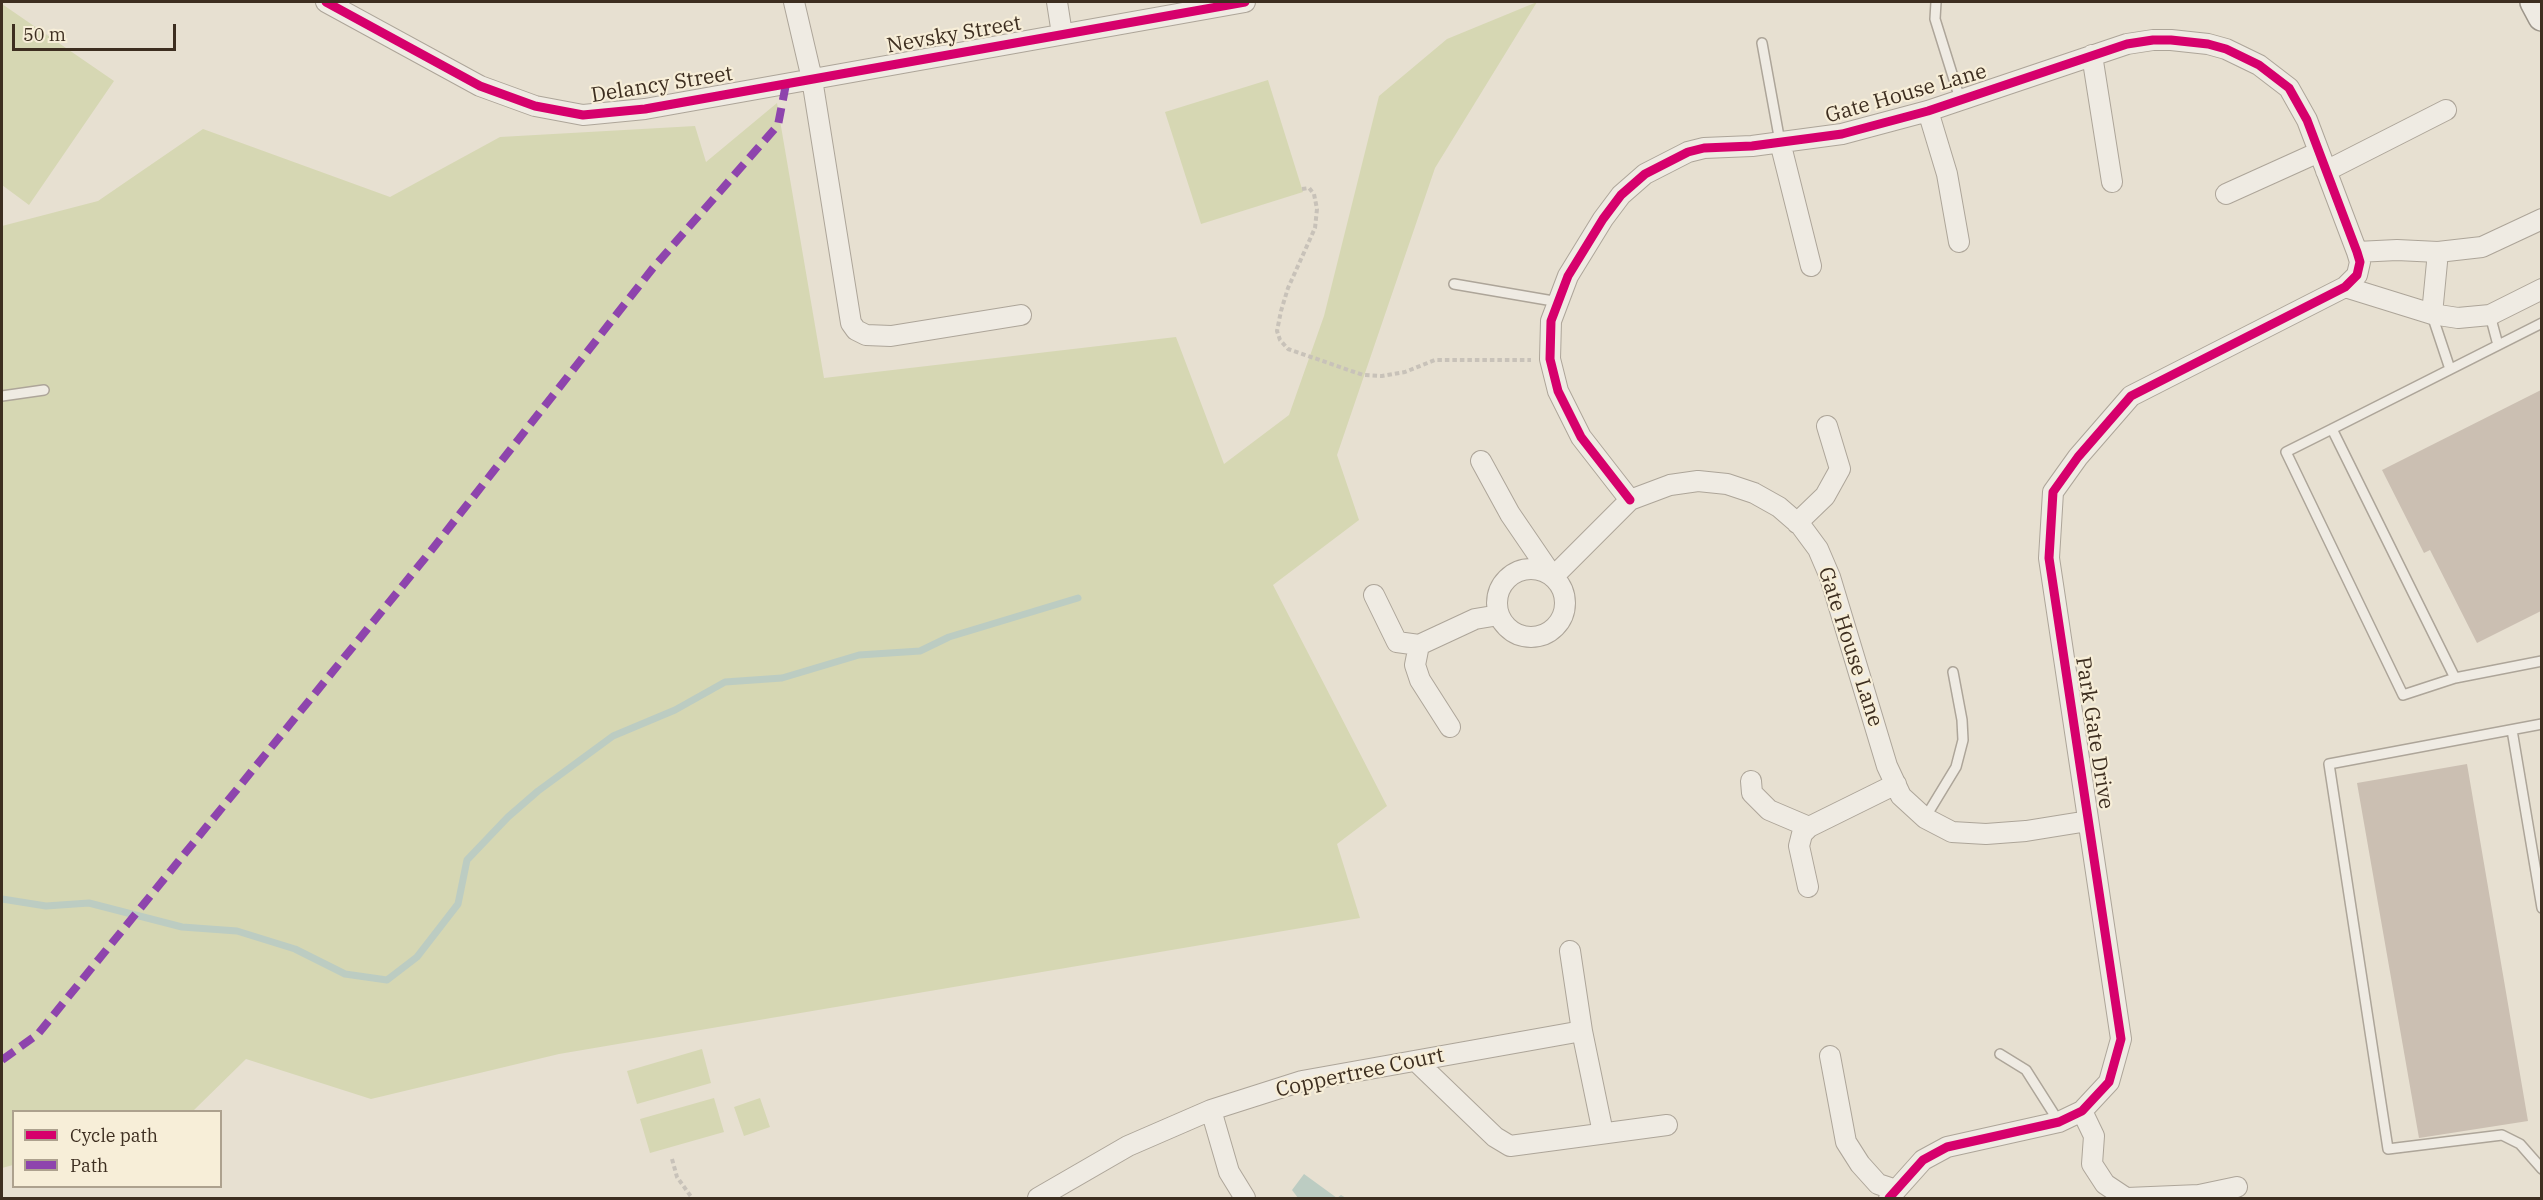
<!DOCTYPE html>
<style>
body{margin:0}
#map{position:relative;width:2543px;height:1200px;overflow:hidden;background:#e7e0d1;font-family:"IBM Plex Serif",serif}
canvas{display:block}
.frame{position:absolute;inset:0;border:3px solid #3d2e20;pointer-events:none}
.legend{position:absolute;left:12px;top:1110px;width:210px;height:78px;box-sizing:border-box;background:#f7eed8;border:2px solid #ada18e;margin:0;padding:8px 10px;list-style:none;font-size:18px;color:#3d2e20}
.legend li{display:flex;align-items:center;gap:12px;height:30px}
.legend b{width:30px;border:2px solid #ada18e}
.scale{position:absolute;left:12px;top:24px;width:164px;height:27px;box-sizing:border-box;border:3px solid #3d2e20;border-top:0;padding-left:8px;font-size:18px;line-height:21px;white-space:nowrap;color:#3d2e20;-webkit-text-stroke:4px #f7eed8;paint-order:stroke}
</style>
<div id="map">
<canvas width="2543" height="1200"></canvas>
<div class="frame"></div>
<ul class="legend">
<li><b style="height:8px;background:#d6006c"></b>Cycle path</li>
<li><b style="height:8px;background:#8e44ad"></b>Path</li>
</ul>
<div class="scale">50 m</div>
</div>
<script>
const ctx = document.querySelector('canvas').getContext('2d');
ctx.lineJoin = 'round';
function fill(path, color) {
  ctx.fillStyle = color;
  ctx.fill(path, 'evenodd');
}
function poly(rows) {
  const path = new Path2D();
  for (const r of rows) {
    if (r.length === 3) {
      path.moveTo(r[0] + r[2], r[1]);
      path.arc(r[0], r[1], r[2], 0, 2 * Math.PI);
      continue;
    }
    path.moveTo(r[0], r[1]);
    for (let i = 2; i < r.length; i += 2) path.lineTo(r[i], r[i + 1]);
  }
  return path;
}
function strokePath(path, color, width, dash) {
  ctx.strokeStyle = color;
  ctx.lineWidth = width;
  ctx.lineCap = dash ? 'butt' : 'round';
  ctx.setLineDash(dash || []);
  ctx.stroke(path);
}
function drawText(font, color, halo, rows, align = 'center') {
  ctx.font = font + ' "IBM Plex Serif",serif';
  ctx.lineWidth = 4.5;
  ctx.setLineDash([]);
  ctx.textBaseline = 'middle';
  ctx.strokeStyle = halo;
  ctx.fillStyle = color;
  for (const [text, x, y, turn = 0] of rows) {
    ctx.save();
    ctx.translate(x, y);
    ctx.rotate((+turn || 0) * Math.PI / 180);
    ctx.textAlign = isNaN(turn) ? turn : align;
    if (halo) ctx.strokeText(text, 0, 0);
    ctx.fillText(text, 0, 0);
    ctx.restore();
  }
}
fill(poly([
 [1537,2,1435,168,1337,455,1359,520,1273,585,1387,806,1337,844,1360,918,559,1054,371,1099,246,1059,193,1111,14,1112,13,1165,2,1168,2,226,98,201,203,129,390,197,500,137,695,126,706,162,777,103,824,378,1176,337,1224,464,1289,415,1324,316,1379,96,1447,39],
 [2,4,114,81,29,205,2,185],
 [1268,80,1303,192,1201,224,1165,112],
 [702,1049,711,1083,637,1104,627,1071],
 [714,1098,724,1132,650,1153,640,1119],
 [760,1098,770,1127,744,1136,734,1107]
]), '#d6d7b3');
fill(poly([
 [1304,1174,1337,1198,1341,1195,1346,1198,1298,1198,1292,1190]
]), '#bcccc2');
strokePath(poly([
 [2,899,46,906,89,903,182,927,237,931,295,949,345,974,387,980,417,957,458,904,467,860,508,817,538,791,613,736,675,710,725,682,782,678,859,655,920,651,949,637,1078,598]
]), '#bcccc2', 7);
fill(poly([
 [2541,390,2541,611,2477,643,2430,550,2424,553,2382,470],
 [2467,764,2528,1121,2419,1138,2357,783]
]), '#cbbfb2');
const lane = poly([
 [1936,2,1935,19,1960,99],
 [1762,43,1780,142],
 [1454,284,1559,302],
 [2432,315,2450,369],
 [2490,315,2498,345],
 [2,396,44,390],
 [2332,429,2542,323],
 [2455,678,2332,429,2286,452,2403,695,2455,678,2542,661],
 [2542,724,2329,764,2388,1149,2502,1135,2520,1144,2542,1169],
 [2512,730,2542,908],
 [1925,818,1956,767,1963,740,1962,720,1953,672],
 [2000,1054,2026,1070,2059,1122]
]);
const street = poly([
 [326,2,480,86,535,106,583,115,645,109,1245,2],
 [794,2,812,79,851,323,856,330,866,335,891,336,1021,315],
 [1057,2,1062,34],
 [2092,55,2112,182],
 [1928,111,1947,174,1959,242],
 [1780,142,1811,266],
 [2326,171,2446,110],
 [2226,194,2319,152],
 [2357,252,2397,250,2438,252,2482,247,2542,219],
 [2345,287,2432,314,2458,318,2490,315,2542,289],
 [2432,314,2438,252],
 [1481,461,1510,514,1553,577,1630,500,1670,485,1698,481,1727,484,1754,493,1779,507,1801,526,1818,549,1830,577,1887,766,1901,796,1925,818,1952,832,1986,834,2026,831,2088,821],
 [1630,500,1581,437,1558,391,1550,359,1551,321,1568,276,1603,219,1621,195,1645,174,1688,152,1704,148,1752,146,1842,134,1928,111,2127,44,2153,40,2171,40,2208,44,2226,49,2259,65,2289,88,2307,120,2357,252,2360,262,2357,275,2345,287,2131,396,2078,457,2053,492,2049,558,2121,1039,2109,1082,2082,1111,2059,1122,1947,1147,1923,1160,1889,1198],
 [1797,523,1825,496,1840,469,1827,426],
 [1531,603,34],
 [1374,595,1397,642,1419,645,1475,619,1499,615],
 [1419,645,1415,665,1420,680,1450,727],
 [1751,781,1752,793,1769,810,1809,827],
 [1808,887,1799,846,1802,834,1809,827,1896,784],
 [1570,951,1582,1031,1603,1133],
 [1830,1056,1846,1142,1860,1164,1878,1184,1896,1190],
 [1416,1061,1495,1137,1510,1146,1667,1125],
 [1211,1110,1229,1172,1245,1198],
 [2082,1111,2094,1136,2092,1164,2105,1184,2126,1198],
 [1038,1198,1128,1146,1211,1110,1302,1081,1582,1031],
 [2127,1198,2199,1195,2237,1187]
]);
const secondary = poly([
 [2534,2,2542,17]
]);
strokePath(lane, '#ada599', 12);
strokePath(street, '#ada599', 22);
strokePath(secondary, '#9c958a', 30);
strokePath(poly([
 [1302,189,1309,188,1314,194,1317,209,1315,228,1288,288,1281,311,1277,331,1280,340,1288,349,1363,375,1382,376,1405,372,1435,360,1531,360],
 [672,1159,677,1177,692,1198]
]), '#c8c2b9', 4, [4.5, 3]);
strokePath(lane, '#efebe3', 9);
strokePath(street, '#efebe3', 20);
strokePath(secondary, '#efebe3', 27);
strokePath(poly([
 [2,1060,38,1034,430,552,653,268,778,125,786,84]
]), '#8e44ad', 8, [15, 8]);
strokePath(poly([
 [326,2,480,86,535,106,583,115,645,109,1245,2],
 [1630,500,1581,437,1558,391,1550,359,1551,321,1568,276,1603,219,1621,195,1645,174,1688,152,1704,148,1752,146,1842,134,1928,111,2127,44,2153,40,2171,40,2208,44,2226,49,2259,65,2289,88,2307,120,2357,252,2360,262,2357,275,2345,287,2131,396,2078,457,2053,492,2049,558,2121,1039,2109,1082,2082,1111,2059,1122,1947,1147,1923,1160,1889,1198]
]), '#d6006c', 9);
drawText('21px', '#3d2e20', '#f7eed8', [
 ["Nevsky Street",954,35,-10],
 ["Delancy Street",662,85,-9],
 ["Gate House Lane",1906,94,-16],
 ["Gate House Lane",1850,647,72],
 ["Park Gate Drive",2094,733,81],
 ["Coppertree Court",1360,1073,-12]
]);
</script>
